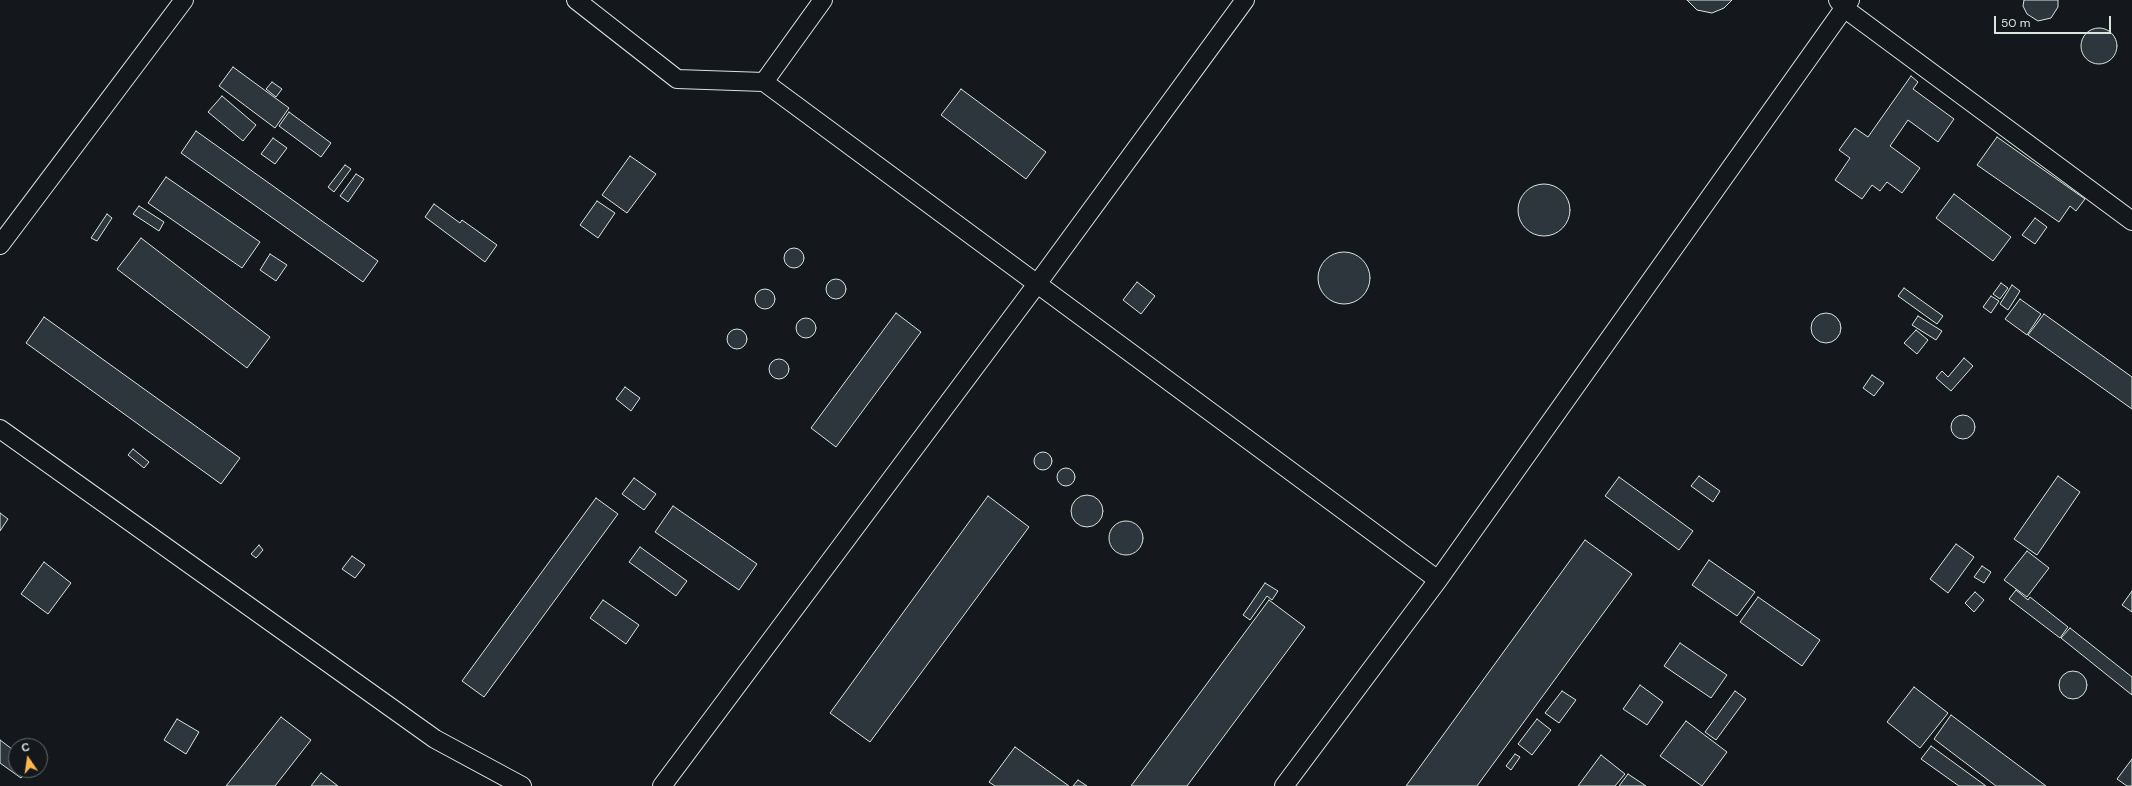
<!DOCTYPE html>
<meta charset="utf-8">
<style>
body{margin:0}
#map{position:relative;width:2132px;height:786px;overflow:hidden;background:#14181c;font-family:"DM Sans",sans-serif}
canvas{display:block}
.north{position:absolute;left:8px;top:738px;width:40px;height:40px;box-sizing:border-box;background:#14181c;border:1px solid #626a69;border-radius:50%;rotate:347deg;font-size:11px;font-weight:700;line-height:16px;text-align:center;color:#d8e6dc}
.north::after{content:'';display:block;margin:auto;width:14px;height:18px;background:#ffb74d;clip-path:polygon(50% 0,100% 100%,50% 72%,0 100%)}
.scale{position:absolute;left:1994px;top:16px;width:117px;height:18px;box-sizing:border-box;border:2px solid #d8e6dc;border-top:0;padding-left:5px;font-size:12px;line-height:14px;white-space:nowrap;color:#d8e6dc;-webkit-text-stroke:3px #14181c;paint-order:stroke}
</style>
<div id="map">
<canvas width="2132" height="786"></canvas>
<div class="north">С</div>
<div class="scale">50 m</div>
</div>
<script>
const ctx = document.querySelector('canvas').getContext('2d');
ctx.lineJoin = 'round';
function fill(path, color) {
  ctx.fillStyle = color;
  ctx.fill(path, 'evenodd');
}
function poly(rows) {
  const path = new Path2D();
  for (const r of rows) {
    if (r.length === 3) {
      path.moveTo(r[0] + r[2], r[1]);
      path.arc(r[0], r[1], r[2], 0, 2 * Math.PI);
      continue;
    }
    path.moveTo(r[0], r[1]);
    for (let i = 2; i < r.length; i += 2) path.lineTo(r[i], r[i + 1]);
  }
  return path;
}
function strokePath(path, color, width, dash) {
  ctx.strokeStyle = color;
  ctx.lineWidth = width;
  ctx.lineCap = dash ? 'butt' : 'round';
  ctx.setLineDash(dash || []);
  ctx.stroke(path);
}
const building = poly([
 [1687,0,1732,0,1724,8,1712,13,1697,10,1687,0],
 [2024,0,2058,0,2058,7,2051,18,2038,21,2027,14,2023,6,2024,0],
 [2099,46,18],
 [233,67,289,108,275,128,219,86,233,67],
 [1911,76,1918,82,1913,89,1954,119,1938,142,1908,120,1890,146,1920,168,1902,193,1887,182,1880,191,1872,185,1862,199,1835,180,1850,158,1839,150,1855,128,1868,137,1911,76],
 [272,82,282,89,276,97,266,89,272,82],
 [961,89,1046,152,1026,179,941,115,961,89],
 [222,96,256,125,243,141,208,112,222,96],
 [289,112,331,143,321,157,279,126,289,112],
 [196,131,378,261,363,282,181,153,196,131],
 [1997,137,2085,199,2076,211,2070,206,2059,222,1977,165,1997,137],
 [273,138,287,148,275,164,261,154,273,138],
 [630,156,656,174,627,213,602,195,630,156],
 [345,165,351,169,334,192,328,187,345,165],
 [356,174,364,179,348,202,340,196,356,174],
 [166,177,260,242,242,268,148,203,166,177],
 [1544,210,26],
 [1954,194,2011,237,1993,261,1936,218,1954,194],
 [597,201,615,213,598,238,580,225,597,201],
 [434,204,460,223,462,220,497,245,485,262,425,217,434,204],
 [139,206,164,222,159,231,133,214,139,206],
 [107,214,112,218,97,241,91,238,107,214],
 [2035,218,2047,227,2035,244,2022,235,2035,218],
 [141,238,270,337,247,368,117,269,141,238],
 [794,258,10],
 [1344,278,26],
 [270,254,287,265,276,281,260,270,270,254],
 [836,289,10],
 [1137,282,1155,296,1141,314,1123,300,1137,282],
 [2001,283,2008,288,2000,299,1993,294,2001,283],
 [2012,285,2020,291,2008,310,2000,304,2012,285],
 [1904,288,1943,316,1937,324,1898,296,1904,288],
 [765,299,10],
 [1991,296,1999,301,1991,313,1983,307,1991,296],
 [2020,299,2041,314,2027,335,2005,319,2020,299],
 [1826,328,15],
 [896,313,921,332,836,447,811,428,896,313],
 [2044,314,2132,377,2132,409,2028,335,2044,314],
 [1918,316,1942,331,1936,340,1912,325,1918,316],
 [44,317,240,458,221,484,26,343,44,317],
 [806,328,10],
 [737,339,10],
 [1916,330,1928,340,1917,354,1904,343,1916,330],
 [1964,358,1973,366,1951,391,1936,378,1942,371,1948,377,1964,358],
 [779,369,10],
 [1872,375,1884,383,1874,396,1863,388,1872,375],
 [625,387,640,398,631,411,616,399,625,387],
 [1963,427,12],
 [133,449,149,462,144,468,128,455,133,449],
 [1043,461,9],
 [1066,477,9],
 [1699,476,1720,491,1713,502,1691,486,1699,476],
 [2058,476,2080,492,2037,555,2014,539,2058,476],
 [1619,477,1693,531,1679,550,1605,496,1619,477],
 [634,478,656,494,644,510,622,494,634,478],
 [1087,511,16],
 [988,496,1029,527,870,742,830,713,988,496],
 [596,498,618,514,484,697,462,681,596,498],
 [673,506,757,564,739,590,655,532,673,506],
 [0,513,8,519,0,531,0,513],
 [1126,538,17],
 [1585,540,1632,574,1477,786,1406,786,1585,540],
 [1956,544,1974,557,1948,593,1930,579,1956,544],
 [259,545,263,550,256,558,251,554,259,545],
 [640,547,687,581,676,596,629,562,640,547],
 [2027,551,2049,568,2027,597,2004,580,2027,551],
 [352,556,365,565,355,578,342,569,352,556],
 [1709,560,1755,592,1737,616,1692,585,1709,560],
 [44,562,71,583,48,614,21,594,44,562],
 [1982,566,1991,572,1984,583,1974,577,1982,566],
 [1265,583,1278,591,1272,600,1267,596,1250,620,1243,615,1265,583],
 [2016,590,2028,600,2030,597,2068,627,2060,638,2009,599,2016,590],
 [2132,591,2132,612,2122,605,2132,591],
 [1975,592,1984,600,1974,612,1965,603,1975,592],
 [1758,597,1820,640,1802,666,1740,622,1758,597],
 [603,600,639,625,626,644,590,618,603,600],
 [1269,600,1305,627,1187,786,1131,786,1269,600],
 [2070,628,2132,677,2132,695,2061,638,2070,628],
 [1680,643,1727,675,1711,698,1664,666,1680,643],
 [2073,685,14],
 [1640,685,1663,702,1647,725,1623,709,1640,685],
 [1914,687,1948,713,1920,748,1887,722,1914,687],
 [1562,691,1576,700,1559,723,1545,713,1562,691],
 [1735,691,1746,699,1716,740,1705,732,1735,691],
 [1951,715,2046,786,1996,786,1934,739,1951,715],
 [281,717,311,740,275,786,226,786,281,717],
 [177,719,199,732,186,754,164,740,177,719],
 [1537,719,1551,730,1532,755,1518,744,1537,719],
 [1686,721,1727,752,1702,786,1660,756,1686,721],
 [0,740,16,752,16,770,27,770,21,778,0,763,0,740],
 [1931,746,1986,786,1959,786,1921,759,1931,746],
 [1015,747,1069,786,995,786,989,782,1015,747],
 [1515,754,1520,757,1511,770,1506,766,1515,754],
 [1601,755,1625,774,1615,786,1578,786,1601,755],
 [2132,759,2132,786,2127,786,2117,779,2132,759],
 [321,773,338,786,311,786,321,773],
 [1628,774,1646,786,1619,786,1628,774],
 [1078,780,1087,786,1073,786,1078,780]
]);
fill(building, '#2c363c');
strokePath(building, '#d8e6dc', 1);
const minor = poly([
 [576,0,677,79,764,82,1438,580],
 [1838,0,1844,8,2132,221],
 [764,82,823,0],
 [0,245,184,0],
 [0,429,435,739,522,786],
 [662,786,1037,284,1245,0],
 [1284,786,1438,580,1850,0]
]);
strokePath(minor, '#d8e6dc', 20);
strokePath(minor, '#14181c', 18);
</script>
